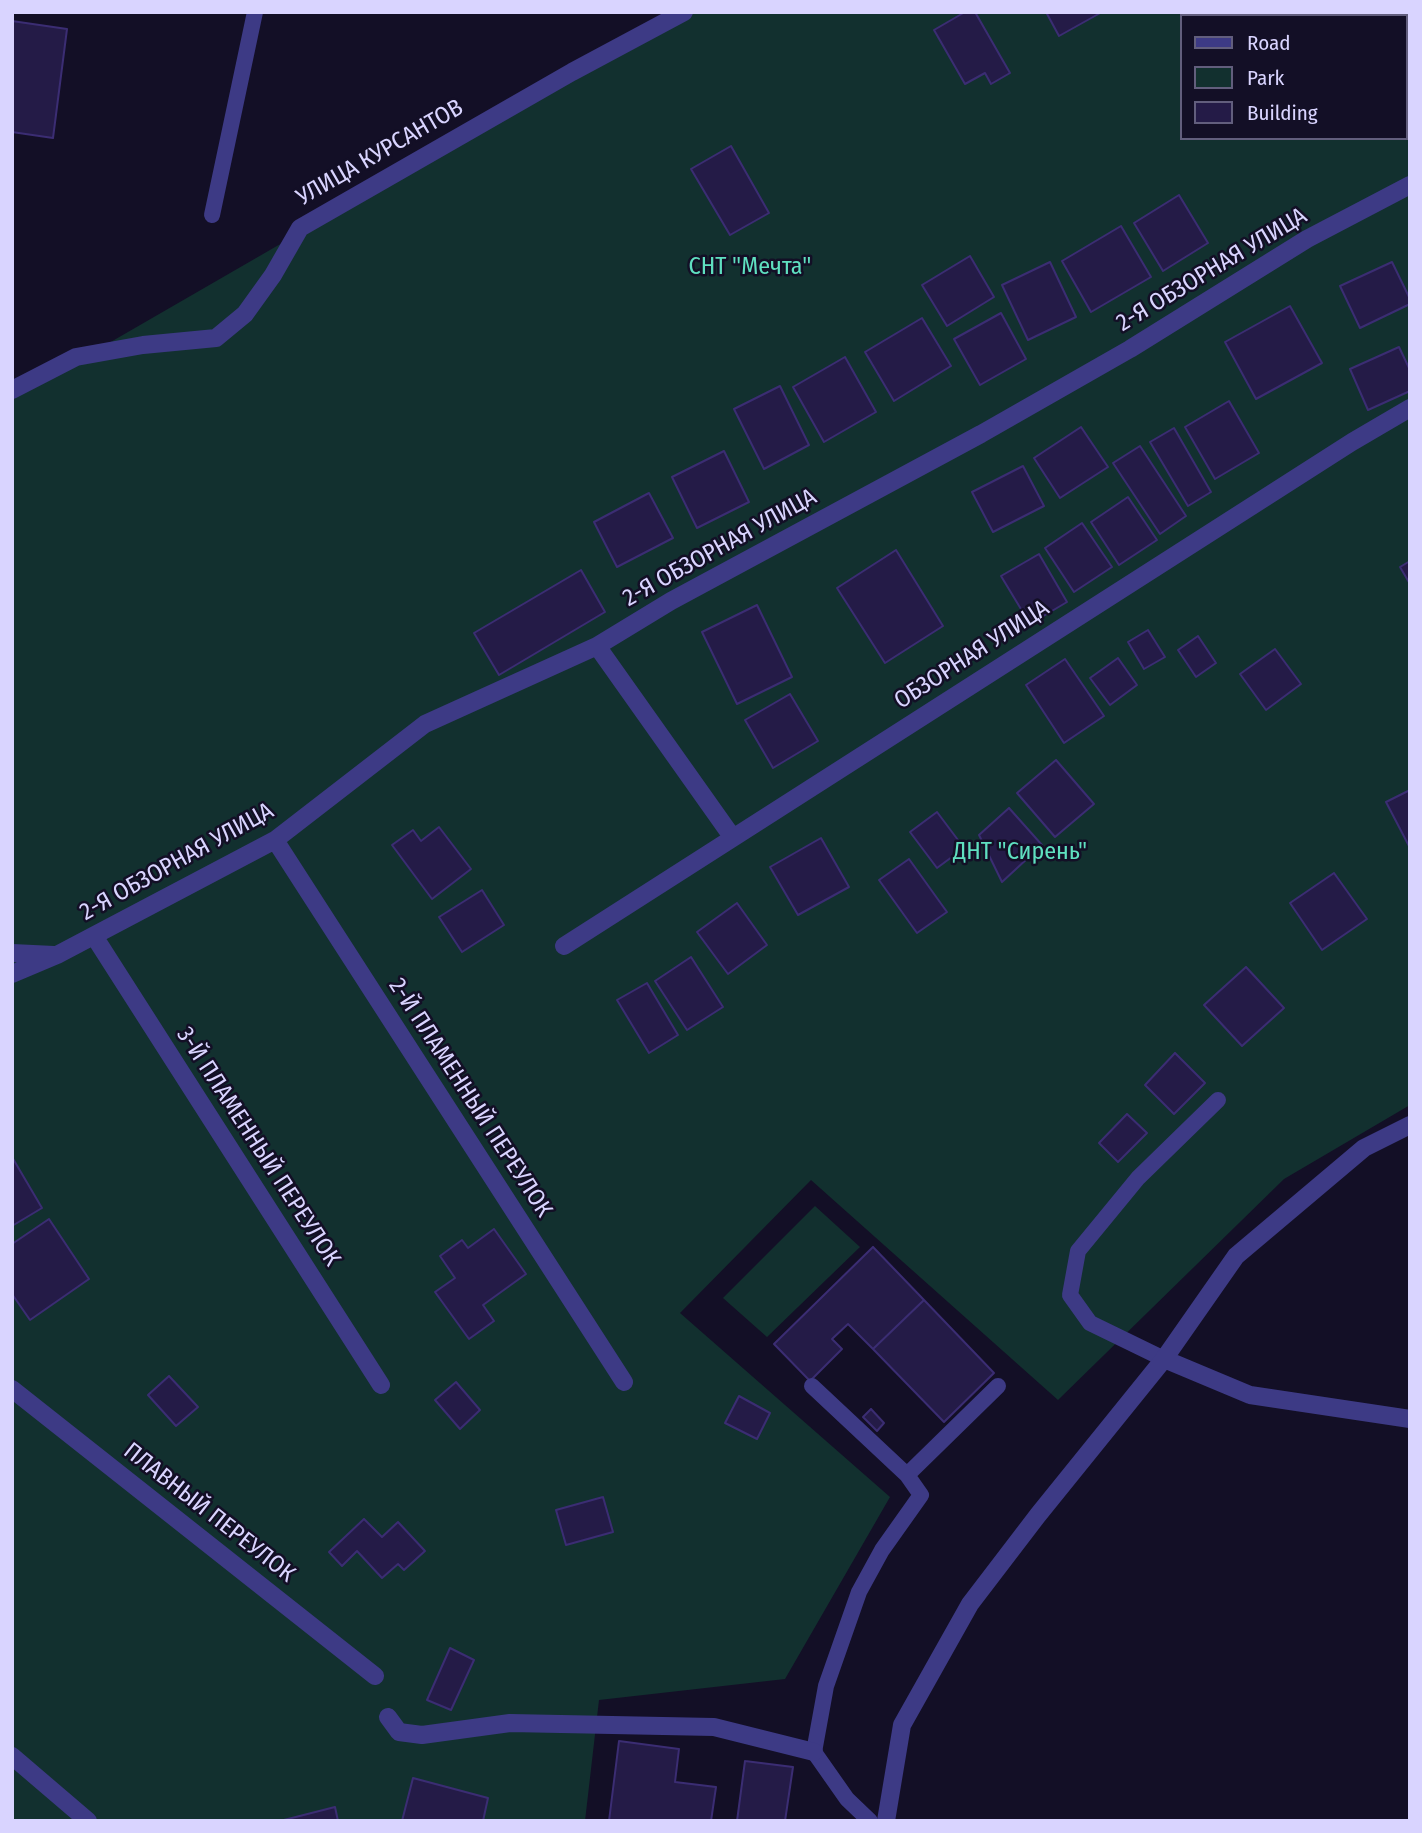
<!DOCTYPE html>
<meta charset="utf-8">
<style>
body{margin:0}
#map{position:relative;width:1422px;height:1833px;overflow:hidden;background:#130f26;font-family:"Fira Sans Condensed",sans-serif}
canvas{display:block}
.frame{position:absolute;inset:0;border:14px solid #d9d4ff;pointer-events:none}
.legend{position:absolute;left:1180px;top:14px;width:228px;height:126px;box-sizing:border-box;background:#130f26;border:2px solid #625e7d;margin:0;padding:9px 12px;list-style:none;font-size:21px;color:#d9d4ff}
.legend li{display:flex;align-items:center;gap:14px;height:35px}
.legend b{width:35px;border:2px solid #625e7d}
</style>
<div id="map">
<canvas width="1422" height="1833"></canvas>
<div class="frame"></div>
<ul class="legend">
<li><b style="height:9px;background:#3d3a85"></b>Road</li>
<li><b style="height:19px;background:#12302f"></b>Park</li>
<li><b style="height:19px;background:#241b47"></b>Building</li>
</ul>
</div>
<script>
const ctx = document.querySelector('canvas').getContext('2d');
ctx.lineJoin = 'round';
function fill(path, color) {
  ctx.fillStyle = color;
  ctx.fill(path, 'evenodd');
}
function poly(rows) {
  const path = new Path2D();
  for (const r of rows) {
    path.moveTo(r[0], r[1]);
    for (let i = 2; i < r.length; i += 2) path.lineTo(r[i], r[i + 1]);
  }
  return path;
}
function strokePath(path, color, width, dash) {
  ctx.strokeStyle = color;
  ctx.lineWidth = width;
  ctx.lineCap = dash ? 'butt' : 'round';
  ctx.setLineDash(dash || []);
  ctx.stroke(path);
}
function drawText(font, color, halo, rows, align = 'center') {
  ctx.font = font + ' "Fira Sans Condensed",sans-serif';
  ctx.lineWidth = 5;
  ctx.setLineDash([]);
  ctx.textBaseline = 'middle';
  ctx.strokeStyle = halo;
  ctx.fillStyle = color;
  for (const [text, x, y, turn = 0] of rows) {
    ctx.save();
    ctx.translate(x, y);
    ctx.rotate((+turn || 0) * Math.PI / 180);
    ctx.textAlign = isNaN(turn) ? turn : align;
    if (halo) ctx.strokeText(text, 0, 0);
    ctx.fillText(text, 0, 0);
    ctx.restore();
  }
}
fill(poly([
 [682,12,1410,12,1410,1105,1284,1179,1058,1400,811,1180,680,1313,890,1497,785,1679,599,1700,585,1821,12,1821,12,399],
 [1182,16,1406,16,1406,138,1182,138],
 [815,1206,860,1247,767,1337,723,1298]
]), '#12302f');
const building = poly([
 [965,12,975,12,1010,73,991,84,985,73,965,84,934,30,965,12],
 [1046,12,1102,12,1059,36,1046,12],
 [12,21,67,29,53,138,12,132,12,21],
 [1410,71,1410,132,1406,135,1406,74,1410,71],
 [731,146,769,213,730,235,691,169,731,146],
 [1179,195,1208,243,1163,271,1134,223,1179,195],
 [1121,226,1151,277,1091,312,1062,261,1121,226],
 [970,256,994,297,947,326,922,285,970,256],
 [1050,262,1076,317,1028,340,1002,285,1050,262],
 [1392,262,1410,299,1410,304,1360,328,1340,286,1392,262],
 [1290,306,1322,363,1256,399,1225,342,1290,306],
 [1001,313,1026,359,980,385,954,339,1001,313],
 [922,318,951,366,894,401,865,352,922,318],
 [1399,347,1410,370,1410,391,1368,410,1350,369,1399,347],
 [845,357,876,412,824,442,793,387,845,357],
 [780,386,809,445,764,469,734,409,780,386],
 [1229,401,1259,453,1215,479,1185,427,1229,401],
 [1081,427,1108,467,1060,498,1034,458,1081,427],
 [1174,428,1211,492,1188,506,1150,442,1174,428],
 [1140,446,1186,516,1160,534,1113,463,1140,446],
 [724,451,749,502,697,528,672,477,724,451],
 [1023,466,1044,506,993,532,972,492,1023,466],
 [649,493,673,538,617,567,594,522,649,493],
 [1128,497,1157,540,1119,565,1091,522,1128,497],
 [1082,523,1112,567,1074,592,1045,548,1082,523],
 [896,550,943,626,885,663,837,588,896,550],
 [1039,554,1067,602,1030,624,1001,576,1039,554],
 [1410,561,1410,584,1400,567,1410,561],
 [581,570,605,612,499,675,474,633,581,570],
 [757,605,792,677,737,704,702,632,757,605],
 [1148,630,1165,657,1144,669,1128,642,1148,630],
 [1198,636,1216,663,1196,677,1178,650,1198,636],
 [1275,649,1301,684,1266,710,1240,674,1275,649],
 [1118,658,1137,685,1110,705,1090,678,1118,658],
 [1065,659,1104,716,1064,743,1026,685,1065,659],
 [790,694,818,741,773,768,745,720,790,694],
 [1056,760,1094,804,1055,837,1017,793,1056,760],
 [1410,790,1410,848,1386,802,1410,790],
 [1009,808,1042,845,1002,882,979,835,1009,808],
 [937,812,964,848,937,868,910,832,937,812],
 [439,827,471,869,432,899,392,845,413,830,421,841,439,827],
 [821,838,849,887,798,915,770,867,821,838],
 [909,859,947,912,917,933,879,880,909,859],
 [1334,873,1367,919,1322,950,1290,903,1334,873],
 [482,890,504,925,462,952,439,917,482,890],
 [737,903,767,945,728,974,697,932,737,903],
 [691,957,723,1007,687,1030,655,981,691,957],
 [1246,967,1284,1008,1242,1046,1204,1005,1246,967],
 [647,983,678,1035,649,1053,617,1000,647,983],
 [1175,1053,1205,1083,1174,1114,1145,1085,1175,1053],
 [1127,1114,1147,1133,1118,1162,1099,1143,1127,1114],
 [12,1157,42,1208,12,1226,12,1157],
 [49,1219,89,1279,30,1320,12,1294,12,1244,49,1219],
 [494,1229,526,1274,483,1305,494,1321,469,1339,435,1292,455,1278,440,1256,462,1240,468,1248,494,1229],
 [873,1247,924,1300,873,1349,848,1324,832,1339,842,1349,810,1381,774,1344,873,1247],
 [924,1300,994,1373,944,1422,873,1349,924,1300],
 [169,1376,198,1407,176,1426,148,1395,169,1376],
 [456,1382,480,1410,460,1429,435,1400,456,1382],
 [739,1396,770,1413,757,1439,725,1423,739,1396],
 [871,1409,884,1423,877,1431,863,1417,871,1409],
 [603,1497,613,1532,566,1545,556,1510,603,1497],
 [364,1519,382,1537,398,1522,425,1551,404,1570,398,1564,382,1578,357,1551,342,1566,329,1552,364,1519],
 [450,1648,474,1660,451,1710,427,1700,450,1648],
 [619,1741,679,1749,675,1782,716,1787,711,1821,609,1821,619,1741],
 [745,1761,793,1767,785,1821,737,1821,745,1761],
 [413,1778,488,1798,483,1821,402,1821,413,1778],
 [335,1807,338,1821,280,1821,335,1807]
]);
fill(building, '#241b47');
strokePath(building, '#3b2d73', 2);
strokePath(poly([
 [212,215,255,12],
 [1164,1359,1090,1323,1070,1295,1078,1251,1138,1178,1218,1100],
 [812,1386,907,1475,921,1495,882,1550,859,1592,826,1686,814,1752,847,1799,870,1821],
 [907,1475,998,1386]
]), '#3d3a85', 16);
strokePath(poly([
 [12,390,76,357,143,345,216,338,245,314,273,275,300,228,572,72,684,12],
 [597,646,733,838],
 [275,840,624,1382],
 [94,936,381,1385],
 [564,946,1352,442,1410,408],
 [12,953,54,955],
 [12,974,57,955,275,840,425,724,597,646,671,601,981,434,1130,349,1307,239,1410,185],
 [1164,1359,1250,1395,1410,1419],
 [12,1389,375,1676],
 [388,1717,399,1732,422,1735,510,1723,714,1727,814,1752],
 [12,1756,88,1821],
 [886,1821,902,1725,970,1604,1038,1515,1164,1359,1236,1256,1364,1148,1410,1125]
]), '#3d3a85', 18);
drawText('24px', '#d9d4ff', '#130f26', [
 ["УЛИЦА КУРСАНТОВ",380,153,-30],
 ["2-Я ОБЗОРНАЯ УЛИЦА",1212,270,-31],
 ["2-Я ОБЗОРНАЯ УЛИЦА",720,548,-29],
 ["ОБЗОРНАЯ УЛИЦА",972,655,-33],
 ["2-Я ОБЗОРНАЯ УЛИЦА",177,862,-29],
 ["2-Й ПЛАМЕННЫЙ ПЕРЕУЛОК",470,1098,57],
 ["3-Й ПЛАМЕННЫЙ ПЕРЕУЛОК",258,1147,57],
 ["ПЛАВНЫЙ ПЕРЕУЛОК",209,1513,38]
]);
drawText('24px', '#5fe0c0', '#130f26', [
 ["СНТ \"Мечта\"",750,267],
 ["ДНТ \"Сирень\"",1020,852]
]);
</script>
